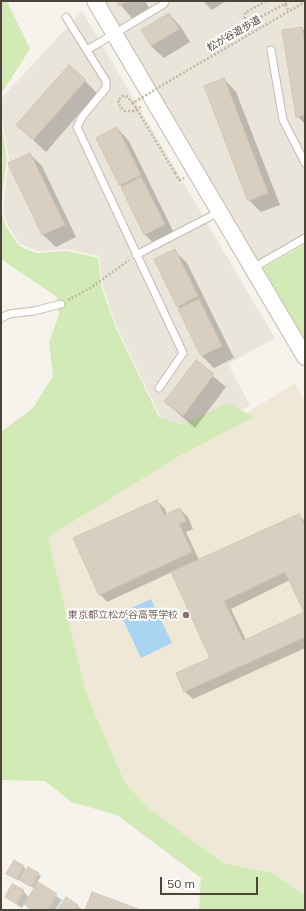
<!DOCTYPE html>
<meta charset="utf-8">
<style>
body{margin:0}
#map{position:relative;width:306px;height:911px;overflow:hidden;background:#f6f3ec;font-family:Mulish,sans-serif}
canvas{display:block}
.frame{position:absolute;inset:0;border:2px solid #4b4439;pointer-events:none}
.scale{position:absolute;left:160px;top:877px;width:98px;height:18px;box-sizing:border-box;border:2px solid #4b4439;border-top:0;padding-left:5px;font-size:12px;line-height:14px;white-space:nowrap;color:#4b4439;-webkit-text-stroke:3px #fff;paint-order:stroke}
</style>
<div id="map">
<canvas width="306" height="911"></canvas>
<div class="frame"></div>
<div class="scale">50 m</div>
</div>
<script>
const ctx = document.querySelector('canvas').getContext('2d');
ctx.lineJoin = 'round';
function fill(path, color) {
  ctx.fillStyle = color;
  ctx.fill(path, 'evenodd');
}
function poly(rows) {
  const path = new Path2D();
  for (const r of rows) {
    path.moveTo(r[0], r[1]);
    for (let i = 2; i < r.length; i += 2) path.lineTo(r[i], r[i + 1]);
  }
  return path;
}
function strokePath(path, color, width, dash) {
  ctx.strokeStyle = color;
  ctx.lineWidth = width;
  ctx.lineCap = dash ? 'butt' : 'round';
  ctx.setLineDash(dash || []);
  ctx.stroke(path);
}
function drawText(font, color, halo, rows, align = 'center') {
  ctx.font = font + ' Mulish,"Noto Sans JP",sans-serif';
  ctx.lineWidth = 4;
  ctx.setLineDash([]);
  ctx.textBaseline = 'middle';
  ctx.strokeStyle = halo;
  ctx.fillStyle = color;
  for (const [text, x, y, turn = 0] of rows) {
    ctx.save();
    ctx.translate(x, y);
    ctx.rotate((+turn || 0) * Math.PI / 180);
    ctx.textAlign = isNaN(turn) ? turn : align;
    if (halo) ctx.strokeText(text, 0, 0);
    ctx.fillText(text, 0, 0);
    ctx.restore();
  }
}
fill(poly([
 [104,1,305,1,305,242,262,267],
 [82,11,275,338,228,364,250,405,177,451,117,327,103,288,99,256,67,249,37,251,20,244,7,224,3,209,9,158,1,116,1,99]
]), '#eae5da');
fill(poly([
 [295,383,305,403,305,896,272,873,223,863,151,810,125,783,86,693,48,537]
]), '#efe8d6');
fill(poly([
 [1,1,7,1,30,49,1,94],
 [1,122,7,158,1,206],
 [1,210,5,225,19,246,36,253,68,251,98,258,102,289,116,328,159,417,182,425,228,403,254,417,179,456,48,537,86,693,125,783,151,810,223,863,272,873,305,896,305,910,199,910,201,878,117,815,71,802,45,781,1,780,1,432,33,408,53,376,49,342,59,315,57,297,1,259],
 [305,244,305,340,263,268]
]), '#d2eab5');
fill(poly([
 [151,599,172,643,141,658,120,613]
]), '#a9d4f2');
fill(poly([
 [117,1,145,1,149,8,132,18],
 [203,1,226,1,212,10],
 [169,14,181,27,190,42,164,58,151,46],
 [302,28,305,31,305,124,297,116],
 [224,79,236,92,280,205,261,212,249,200],
 [85,81,97,93,46,152,17,125],
 [117,128,129,141,176,237,157,246,144,234,98,138],
 [30,154,42,166,76,237,56,247,43,235,9,164],
 [174,250,187,263,234,358,214,368,202,356,178,306],
 [196,362,226,387,195,428,165,402],
 [157,501,165,509,167,515,180,509,188,517,193,529,186,532,199,560,299,515,305,521,305,648,193,699,185,692,211,658,172,572,107,602,100,594],
 [290,580,305,612,246,640,231,609],
 [14,861,26,869,20,881,10,876],
 [38,874,41,876,37,883,62,900,55,910,31,910,24,904,22,908,6,897,23,891,29,897,35,889,22,881],
 [77,905,82,910,58,910]
]), '#0003');
const building = poly([
 [116,1,128,1,119,6,116,1],
 [169,13,179,29,151,46,141,30,169,13],
 [302,27,305,46,305,115,296,117,282,30,302,27],
 [69,65,86,80,33,140,16,125,69,65],
 [224,78,268,193,248,201,204,86,224,78],
 [117,127,141,175,119,185,96,138,117,127],
 [30,153,65,225,42,235,8,163,30,153],
 [141,177,165,224,144,235,121,187,141,177],
 [175,249,198,296,177,307,154,259,175,249],
 [199,299,222,346,201,356,178,309,199,299],
 [196,360,214,374,183,416,164,402,196,360],
 [157,500,164,515,180,508,186,521,179,524,192,552,99,595,73,538,157,500],
 [299,514,305,526,305,637,184,692,176,673,210,658,171,572,299,514],
 [285,572,304,612,243,641,224,601,285,572],
 [14,860,24,866,17,879,6,874,14,860],
 [28,867,39,873,31,887,21,881,28,867],
 [38,882,57,894,47,910,32,910,24,904,38,882],
 [12,884,24,890,17,904,5,897,12,884],
 [92,892,141,910,85,910,92,892],
 [66,897,78,905,74,910,57,910,66,897]
]);
fill(building, '#d8cfc1');
strokePath(building, '#d3c7b4', 1);
const service = poly([
 [66,17,106,81,106,88,82,117,77,127,183,353,159,388],
 [87,50,164,4,165,1],
 [271,50,283,120,305,163],
 [136,255,219,212],
 [253,268,305,238],
 [1,318,9,314,34,311,61,304]
]);
const tertiary = poly([
 [95,1,305,357]
]);
strokePath(service, '#c2bbae', 9);
strokePath(tertiary, '#c2bbae', 18);
strokePath(poly([
 [266,1,245,13,245,19,251,22,285,4,289,11],
 [285,4,289,1],
 [176,77,305,2],
 [133,103,126,96,123,96,118,100,120,107,125,111,134,111,142,106],
 [175,173,179,180,184,178],
 [68,300,92,287,129,260]
]), '#c4b79f', 2.5, [2, 2]);
strokePath(service, '#fff', 7);
strokePath(tertiary, '#fff', 16);
strokePath(poly([
 [175,173,133,103,176,77]
]), '#c4b79f', 2.5, [2, 2]);
for (const [x, y, r, color] of [
 [186,615,4,"#8d6e63"]
]) {
  const dot = new Path2D();
  dot.arc(x, y, r, 0, 2 * Math.PI);
  ctx.fillStyle = color;
  ctx.fill(dot);
  strokePath(dot, '#fff', 1.5);
}
drawText('10px', '#4b4439', '#fff', [
 ["松が谷遊歩道",234,34,-30]
]);
drawText('10px', '#785e54', '#fff', [
 ["東京都立松が谷高等学校",178,615]
], 'right');
</script>
